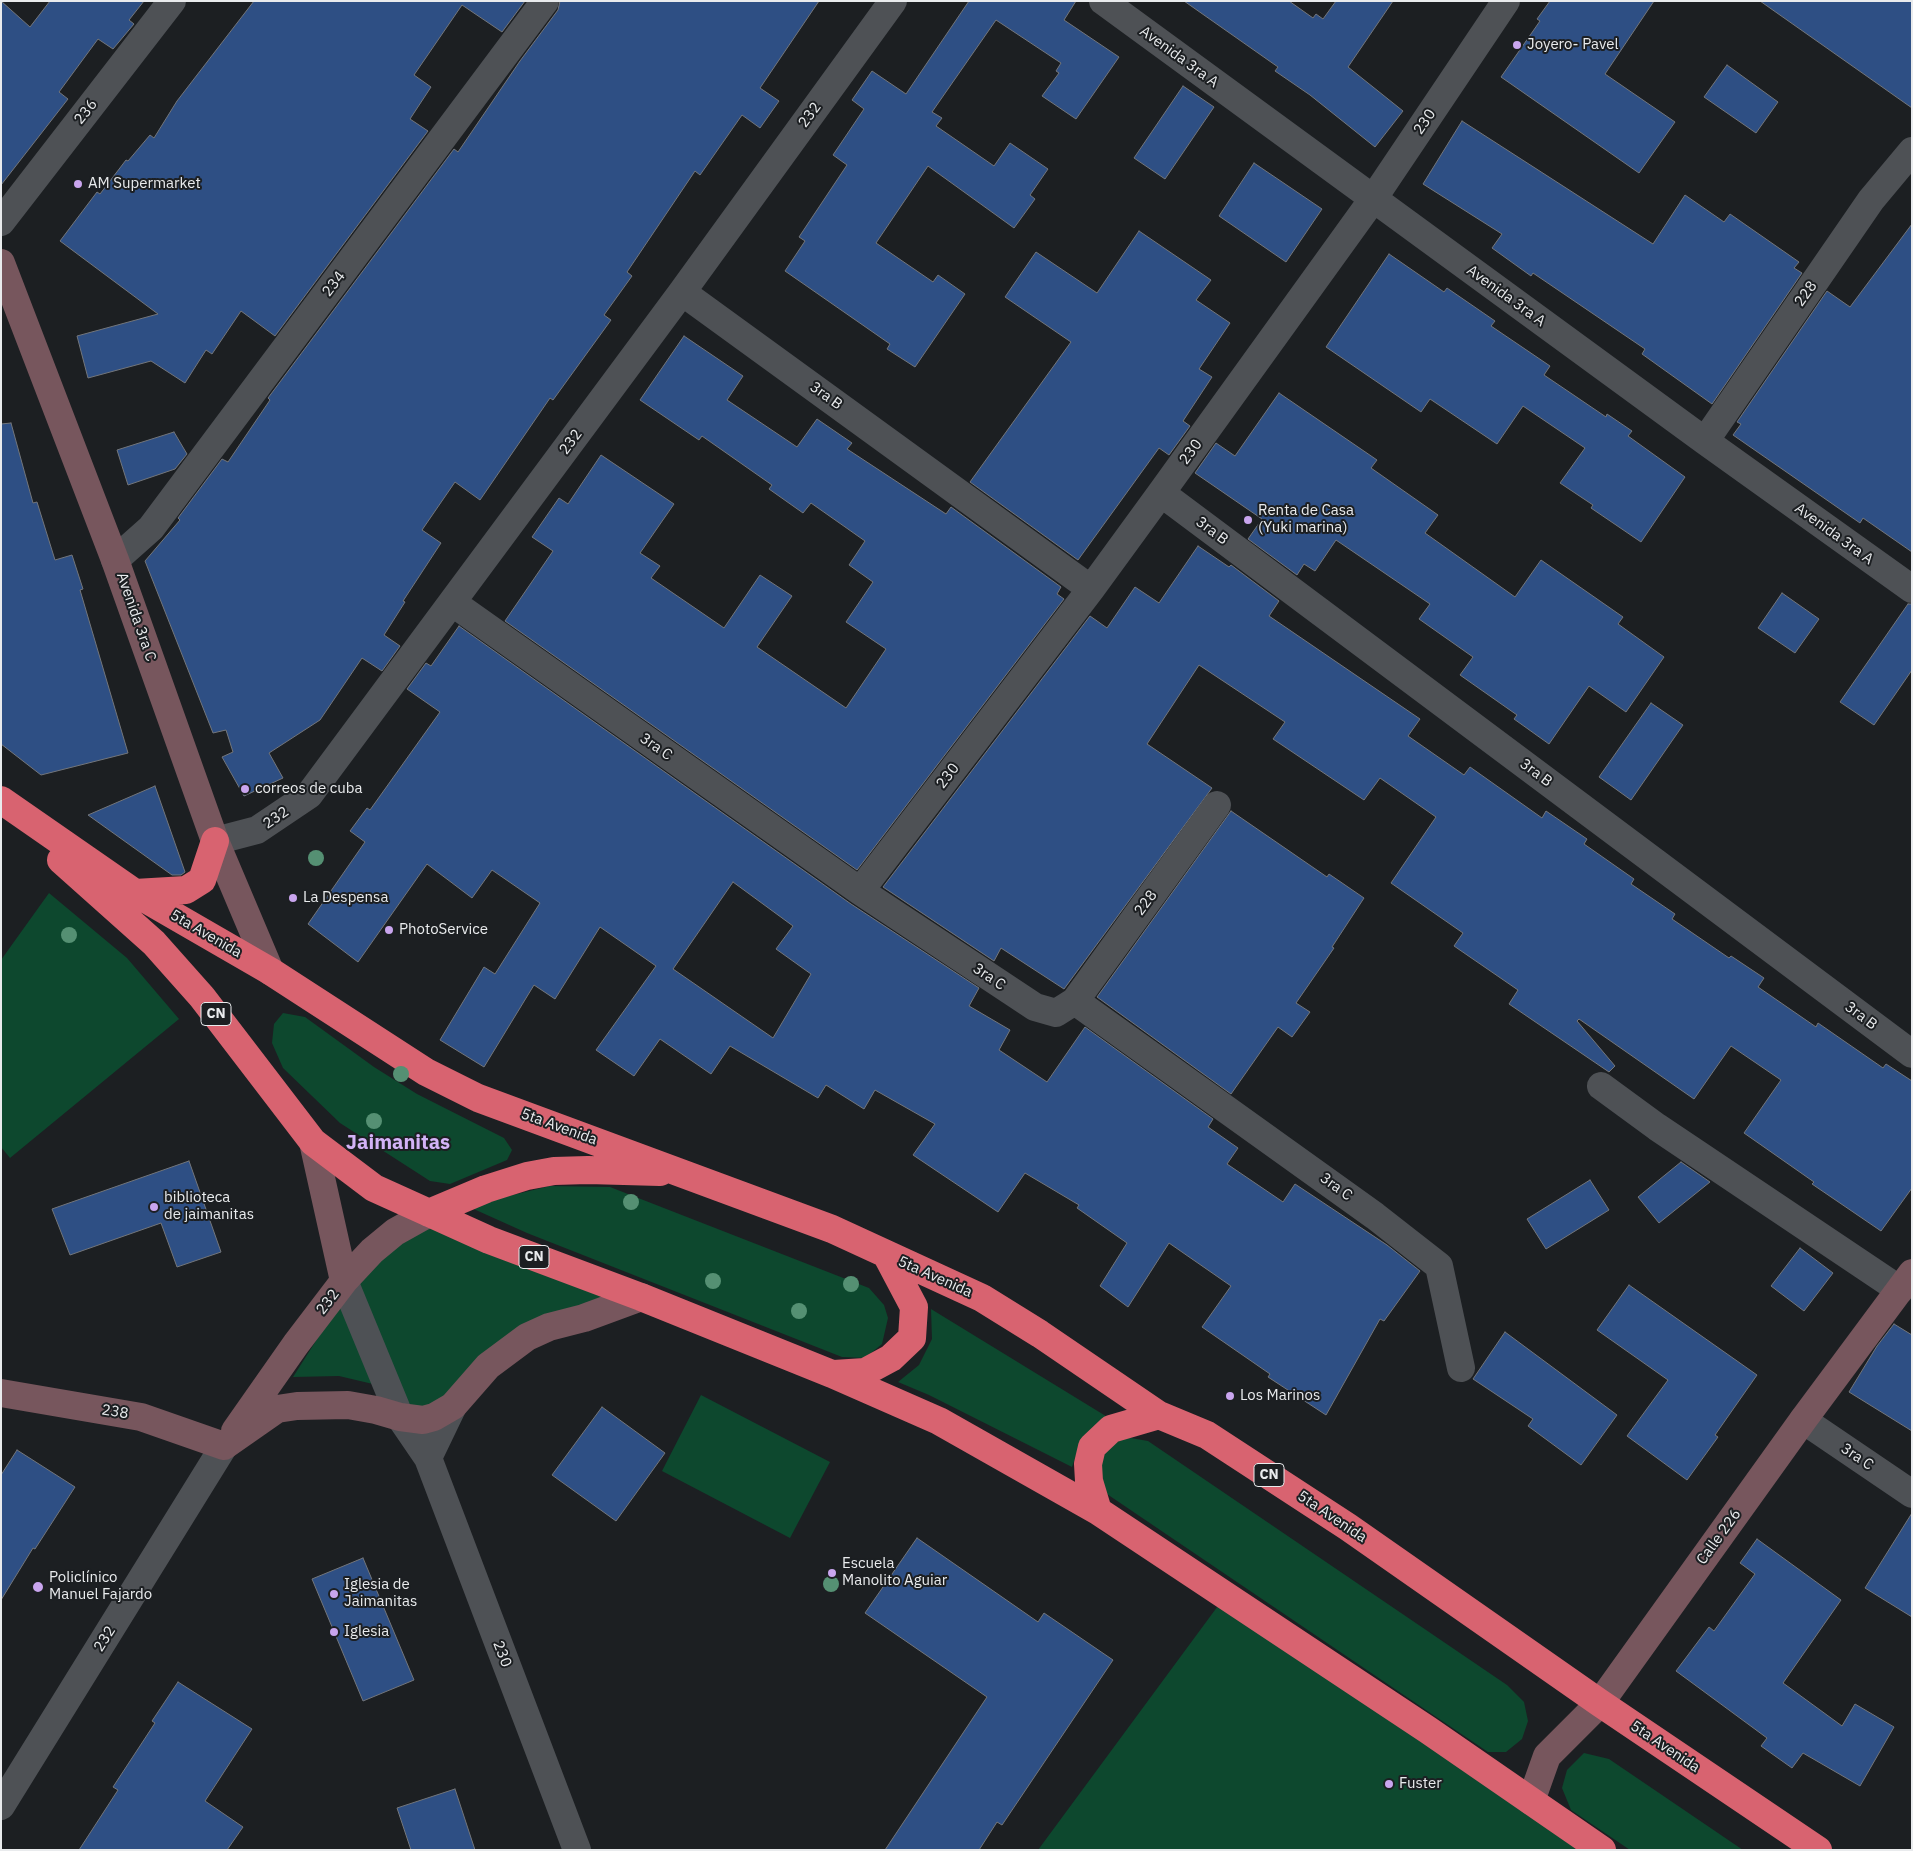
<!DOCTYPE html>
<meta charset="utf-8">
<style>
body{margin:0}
#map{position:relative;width:1913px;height:1851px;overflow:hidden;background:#1c1f22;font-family:"IBM Plex Sans",sans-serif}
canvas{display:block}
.frame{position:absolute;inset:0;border:2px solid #e9ebed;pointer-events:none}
</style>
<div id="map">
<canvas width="1913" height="1851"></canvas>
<div class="frame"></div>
</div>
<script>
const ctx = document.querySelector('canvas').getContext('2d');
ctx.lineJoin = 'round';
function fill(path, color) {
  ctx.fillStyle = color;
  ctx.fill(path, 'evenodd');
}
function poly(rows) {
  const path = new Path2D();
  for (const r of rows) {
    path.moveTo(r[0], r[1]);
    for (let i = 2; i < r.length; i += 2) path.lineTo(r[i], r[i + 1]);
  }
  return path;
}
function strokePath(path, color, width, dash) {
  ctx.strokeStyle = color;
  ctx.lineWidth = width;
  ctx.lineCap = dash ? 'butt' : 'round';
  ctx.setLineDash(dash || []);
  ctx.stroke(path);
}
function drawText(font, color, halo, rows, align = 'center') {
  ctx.font = font + ' "IBM Plex Sans",sans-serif';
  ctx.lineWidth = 4;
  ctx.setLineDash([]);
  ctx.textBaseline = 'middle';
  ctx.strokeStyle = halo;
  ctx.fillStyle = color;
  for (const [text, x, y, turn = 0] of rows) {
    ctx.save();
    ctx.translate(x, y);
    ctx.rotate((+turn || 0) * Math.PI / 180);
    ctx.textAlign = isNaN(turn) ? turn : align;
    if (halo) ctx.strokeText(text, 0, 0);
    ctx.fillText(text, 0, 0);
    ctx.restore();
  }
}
fill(poly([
 [49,893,127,958,179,1019,10,1158,1,1147,1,960],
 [283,1013,305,1017,374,1067,417,1094,504,1138,512,1150,507,1160,450,1184,430,1181,340,1123,283,1068,272,1043,274,1024],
 [550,1186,610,1187,869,1288,884,1305,888,1318,882,1344,865,1358,842,1357,527,1233,467,1206],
 [429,1213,641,1297,527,1337,453,1406,400,1417,344,1281],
 [340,1303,377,1385,339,1376,293,1377],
 [931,1309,1109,1418,1081,1440,1072,1467,929,1395,898,1382,919,1365,932,1339],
 [701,1395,830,1462,790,1538,662,1471],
 [1125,1437,1148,1441,1507,1685,1524,1702,1528,1721,1522,1739,1506,1752,1488,1752,1101,1490,1101,1459,1109,1447],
 [1226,1595,1602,1850,1038,1850],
 [1584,1753,1609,1759,1743,1850,1630,1850,1571,1810,1562,1788,1567,1770]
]), '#0d482e');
const building = poly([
 [1,1,30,27,50,1,144,1,129,20,134,24,113,49,98,39,59,92,68,99,1,185,1,1],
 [254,1,525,1,502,32,462,5,414,75,431,87,410,119,428,131,275,336,241,311,212,354,206,350,185,383,151,361,88,378,77,336,158,314,60,241,97,192,100,194,126,160,128,161,150,135,154,138,177,101,254,1],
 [560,1,819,1,760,88,779,101,760,128,742,115,700,175,695,171,627,272,632,276,604,315,611,320,553,400,550,398,480,500,455,482,422,530,441,543,403,601,405,602,384,635,400,646,382,671,362,658,320,720,269,753,283,778,244,796,222,757,233,752,226,730,213,733,145,561,180,520,178,518,222,459,228,462,270,400,268,398,454,149,458,152,520,61,558,10,560,1],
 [969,1,1076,1,1064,20,1119,57,1076,119,1042,96,1059,73,1056,71,1061,63,996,20,932,112,942,118,936,126,994,166,1010,143,1048,169,1030,195,1035,199,1014,228,928,166,876,243,933,282,938,275,965,294,915,367,887,349,890,344,785,271,805,241,799,237,847,165,833,155,864,109,852,100,872,71,906,94,969,1],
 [1184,1,1289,1,1313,18,1316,14,1323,19,1336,1,1393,1,1348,67,1403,111,1375,147,1310,95,1275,71,1278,67,1184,1],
 [1550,1,1654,1,1605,74,1675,122,1639,173,1501,77,1540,21,1537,19,1550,1],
 [1760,1,1912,1,1912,108,1760,1],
 [1727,65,1778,102,1756,133,1704,97,1727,65],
 [1183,86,1214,107,1165,179,1134,158,1183,86],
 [1462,121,1653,244,1685,195,1724,222,1730,214,1799,262,1794,268,1802,273,1712,404,1642,354,1645,349,1533,273,1531,276,1492,248,1502,234,1423,184,1462,121],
 [1254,163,1322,209,1286,262,1219,216,1254,163],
 [1912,224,1912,552,1863,518,1860,523,1733,435,1741,424,1737,422,1827,291,1850,307,1912,224],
 [1139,231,1211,280,1196,300,1230,323,1199,369,1212,377,1183,421,1190,426,1169,455,1159,448,1078,560,970,482,1071,342,1005,297,1036,252,1097,293,1139,231],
 [1389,254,1444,292,1447,288,1495,321,1491,326,1550,366,1544,375,1606,417,1607,414,1632,431,1628,436,1685,477,1641,542,1591,508,1593,505,1560,483,1585,448,1523,406,1497,444,1430,399,1421,412,1326,347,1389,254],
 [684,336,743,376,727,400,797,447,817,419,852,443,847,449,946,514,951,507,1061,587,1057,594,1064,599,857,870,505,621,553,551,532,537,559,498,568,504,601,455,674,504,640,553,660,566,651,578,724,628,760,575,792,596,757,647,846,708,886,649,846,622,873,582,849,565,865,541,811,503,803,513,769,489,772,485,702,436,699,440,640,400,684,336],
 [1279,393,1377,460,1371,468,1438,515,1425,533,1515,597,1541,560,1623,617,1618,624,1664,657,1626,712,1589,686,1549,744,1514,719,1517,715,1460,675,1473,657,1419,619,1430,604,1336,540,1315,571,1304,564,1297,575,1248,539,1262,519,1195,473,1216,443,1235,456,1279,393],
 [11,423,33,503,37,502,55,560,72,555,83,589,80,590,128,753,41,775,1,744,1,424,11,423],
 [174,432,187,454,175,469,128,485,117,450,174,432],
 [1198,546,1229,567,1231,565,1279,601,1269,616,1420,719,1408,736,1464,775,1470,767,1542,818,1546,811,1587,839,1584,844,1634,879,1631,884,1675,914,1672,919,1729,958,1731,956,1764,978,1758,987,1816,1027,1818,1023,1883,1068,1886,1064,1912,1081,1912,1188,1881,1231,1812,1184,1814,1182,1744,1133,1781,1080,1731,1046,1694,1099,1579,1019,1577,1021,1615,1066,1609,1072,1509,1004,1518,990,1454,946,1463,933,1391,883,1436,817,1380,778,1364,800,1273,739,1285,722,1199,665,1147,744,1212,788,1064,989,1001,948,994,961,883,887,1090,616,1107,628,1135,587,1159,603,1198,546],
 [1782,593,1819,619,1795,653,1758,628,1782,593],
 [1908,604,1912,604,1912,670,1874,725,1840,702,1908,604],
 [459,626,851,904,979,988,969,1006,1010,1030,999,1050,1047,1082,1085,1027,1213,1119,1208,1127,1238,1148,1227,1164,1283,1202,1295,1184,1387,1245,1420,1271,1384,1321,1380,1319,1326,1415,1268,1377,1270,1374,1202,1327,1231,1286,1169,1243,1128,1307,1100,1286,1127,1243,1077,1208,1079,1205,1025,1173,998,1212,913,1155,935,1124,875,1090,864,1109,826,1085,818,1098,730,1046,711,1074,660,1039,634,1076,596,1050,656,966,600,927,555,999,534,985,484,1067,440,1040,484,967,495,974,540,903,492,870,472,898,427,864,358,962,308,924,365,842,350,831,367,808,370,810,440,712,407,689,426,663,431,666,459,626],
 [733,882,793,926,776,949,811,974,773,1038,673,969,733,882],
 [1651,703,1683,725,1631,800,1599,777,1651,703],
 [155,786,185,872,181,875,172,875,88,815,155,786],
 [1231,811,1327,877,1329,874,1364,898,1332,947,1334,948,1296,1003,1310,1012,1292,1037,1278,1027,1231,1094,1097,997,1231,811],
 [189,1161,221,1252,177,1267,161,1223,70,1255,52,1209,189,1161],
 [1681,1162,1710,1182,1659,1223,1638,1197,1681,1162],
 [1590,1180,1609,1210,1546,1249,1527,1219,1590,1180],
 [1800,1248,1833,1273,1804,1311,1771,1286,1800,1248],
 [1629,1285,1757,1375,1715,1435,1718,1437,1687,1480,1627,1436,1668,1380,1597,1330,1629,1285],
 [1894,1324,1912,1335,1912,1431,1849,1392,1877,1346,1894,1324],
 [1505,1332,1617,1415,1581,1465,1528,1426,1533,1419,1473,1379,1505,1332],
 [602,1407,665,1453,616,1521,552,1475,602,1407],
 [17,1450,75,1487,35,1549,33,1548,1,1600,1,1475,17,1450],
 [1912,1513,1912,1617,1865,1588,1912,1513],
 [917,1538,1038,1622,1044,1613,1113,1660,1002,1825,997,1822,979,1850,885,1850,987,1697,865,1613,917,1538],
 [1757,1539,1841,1600,1783,1683,1842,1726,1855,1704,1894,1727,1860,1786,1803,1753,1792,1768,1761,1746,1767,1738,1676,1671,1709,1627,1714,1631,1755,1574,1740,1563,1757,1539],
 [363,1558,414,1680,363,1701,312,1579,363,1558],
 [178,1682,252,1729,205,1801,243,1827,227,1850,79,1850,118,1790,113,1787,155,1723,152,1721,178,1682],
 [455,1789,475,1850,411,1850,397,1808,455,1789]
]);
fill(building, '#2e4f84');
strokePath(building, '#73767b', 1);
strokePath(poly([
 [1103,1,1705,441,1912,589],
 [1,222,172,1],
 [682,292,1091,589],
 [1705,441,1871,200,1912,151],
 [1161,493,1912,1054],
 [115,560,151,528,545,1],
 [453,603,860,891,1035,1007,1056,1013,1075,1001,1375,1216,1439,1266,1461,1368],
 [215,841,257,830,309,795,682,292,893,1],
 [860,891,1091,589,1161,493,1373,199,1506,1],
 [1075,1001,1217,805],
 [1601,1086,1657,1127,1900,1290],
 [344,1281,400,1417,428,1458,577,1850],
 [1803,1420,1912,1494],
 [428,1458,453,1406],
 [1,1806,224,1446]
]), '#4e5155', 28);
strokePath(poly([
 [1,263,115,560,215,841,270,971],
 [313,1142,344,1281],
 [1,1393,141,1417,224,1446],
 [235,1431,296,1344,344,1281,372,1251,395,1232,429,1213],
 [224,1446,277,1409,297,1406,348,1405,376,1410,400,1417,423,1420,434,1417,453,1406,488,1366,527,1337,549,1327,584,1318,641,1297],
 [1531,1801,1547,1756,1600,1703,1803,1420,1912,1273]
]), '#77565d', 28);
strokePath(poly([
 [1,800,135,893,270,971,426,1072,478,1098,832,1229,982,1298,1040,1334,1159,1415,1207,1435,1348,1527,1600,1703,1818,1850],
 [61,860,154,943,202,997,313,1142,374,1188,489,1240,641,1297,832,1374,939,1421,1098,1511,1428,1730,1602,1850],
 [135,893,186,890,202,880,215,841],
 [429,1213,486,1189,527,1176,554,1171,588,1170,660,1172],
 [834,1374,865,1372,891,1358,912,1338,914,1307,886,1254],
 [1098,1511,1089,1481,1088,1464,1092,1447,1111,1429,1159,1415]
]), '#d86370', 28);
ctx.fillStyle = '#559073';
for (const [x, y] of [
 [316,858],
 [69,935],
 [401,1074],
 [374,1121],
 [631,1202],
 [713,1281],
 [851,1284],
 [799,1311],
 [831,1584]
]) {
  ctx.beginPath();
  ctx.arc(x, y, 8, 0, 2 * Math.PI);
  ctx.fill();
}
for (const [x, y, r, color] of [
 [1517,45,5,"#c9a5ee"],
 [78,184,5,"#c9a5ee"],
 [1248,520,5,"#c9a5ee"],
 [245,789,5,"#c9a5ee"],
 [293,898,5,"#c9a5ee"],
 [389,930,5,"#c9a5ee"],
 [154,1207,5,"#c9a5ee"],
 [1230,1396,5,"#c9a5ee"],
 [832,1573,5,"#c9a5ee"],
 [38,1587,6,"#c9a5ee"],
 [334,1594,5,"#c9a5ee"],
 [334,1632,5,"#c9a5ee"],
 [1389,1784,5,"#c9a5ee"]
]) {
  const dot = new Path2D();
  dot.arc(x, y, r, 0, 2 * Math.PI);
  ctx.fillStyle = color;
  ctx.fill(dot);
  strokePath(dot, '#1c1f22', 2);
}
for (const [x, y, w] of [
 [216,1014,30],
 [534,1257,30],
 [1269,1475,30]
]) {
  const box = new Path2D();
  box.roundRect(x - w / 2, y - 11.5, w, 23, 4);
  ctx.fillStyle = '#1c1f22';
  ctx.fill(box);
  strokePath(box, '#e9ebed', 1);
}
drawText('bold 14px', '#e9ebed', null, [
 ["CN",216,1014],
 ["CN",534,1257],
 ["CN",1269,1475]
]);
drawText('15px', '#e9ebed', '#1c1f22', [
 ["Joyero- Pavel",1527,45],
 ["AM Supermarket",88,184],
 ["Renta de Casa",1258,511],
 ["(Yuki marina)",1258,528],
 ["correos de cuba",255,789],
 ["La Despensa",303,898],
 ["PhotoService",399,930],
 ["biblioteca",164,1198],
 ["de jaimanitas",164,1215],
 ["Los Marinos",1240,1396],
 ["Escuela",842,1564],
 ["Manolito Aguiar",842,1581],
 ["Policlínico",49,1578],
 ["Manuel Fajardo",49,1595],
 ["Iglesia de",344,1585],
 ["Jaimanitas",344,1602],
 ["Iglesia",344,1632],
 ["Fuster",1399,1784]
], 'left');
drawText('15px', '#e9ebed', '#1c1f22', [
 ["Avenida 3ra A",1179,57,36],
 ["236",86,112,-52],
 ["232",810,115,-54],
 ["230",1425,122,-56],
 ["234",334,284,-53],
 ["228",1806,294,-55],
 ["Avenida 3ra A",1506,296,36],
 ["3ra B",826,396,36],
 ["232",571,442,-54],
 ["230",1191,452,-54],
 ["3ra B",1212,531,37],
 ["Avenida 3ra A",1834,534,36],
 ["Avenida 3ra C",136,617,71],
 ["3ra C",656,747,35],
 ["3ra B",1536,773,37],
 ["230",948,776,-53],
 ["232",276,818,-34],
 ["228",1146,903,-54],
 ["5ta Avenida",206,934,30],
 ["3ra C",989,977,34],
 ["3ra B",1861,1016,37],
 ["5ta Avenida",559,1127,20],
 ["3ra C",1336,1187,36],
 ["5ta Avenida",935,1277,24],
 ["232",328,1302,-53],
 ["238",115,1412,9],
 ["3ra C",1857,1457,34],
 ["5ta Avenida",1332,1517,34],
 ["Calle 226",1719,1537,-54],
 ["232",105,1639,-58],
 ["230",502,1654,69],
 ["5ta Avenida",1665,1747,34]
]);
drawText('bold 20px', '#d3b3f7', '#1c1f22', [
 ["Jaimanitas",398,1143]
]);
</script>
